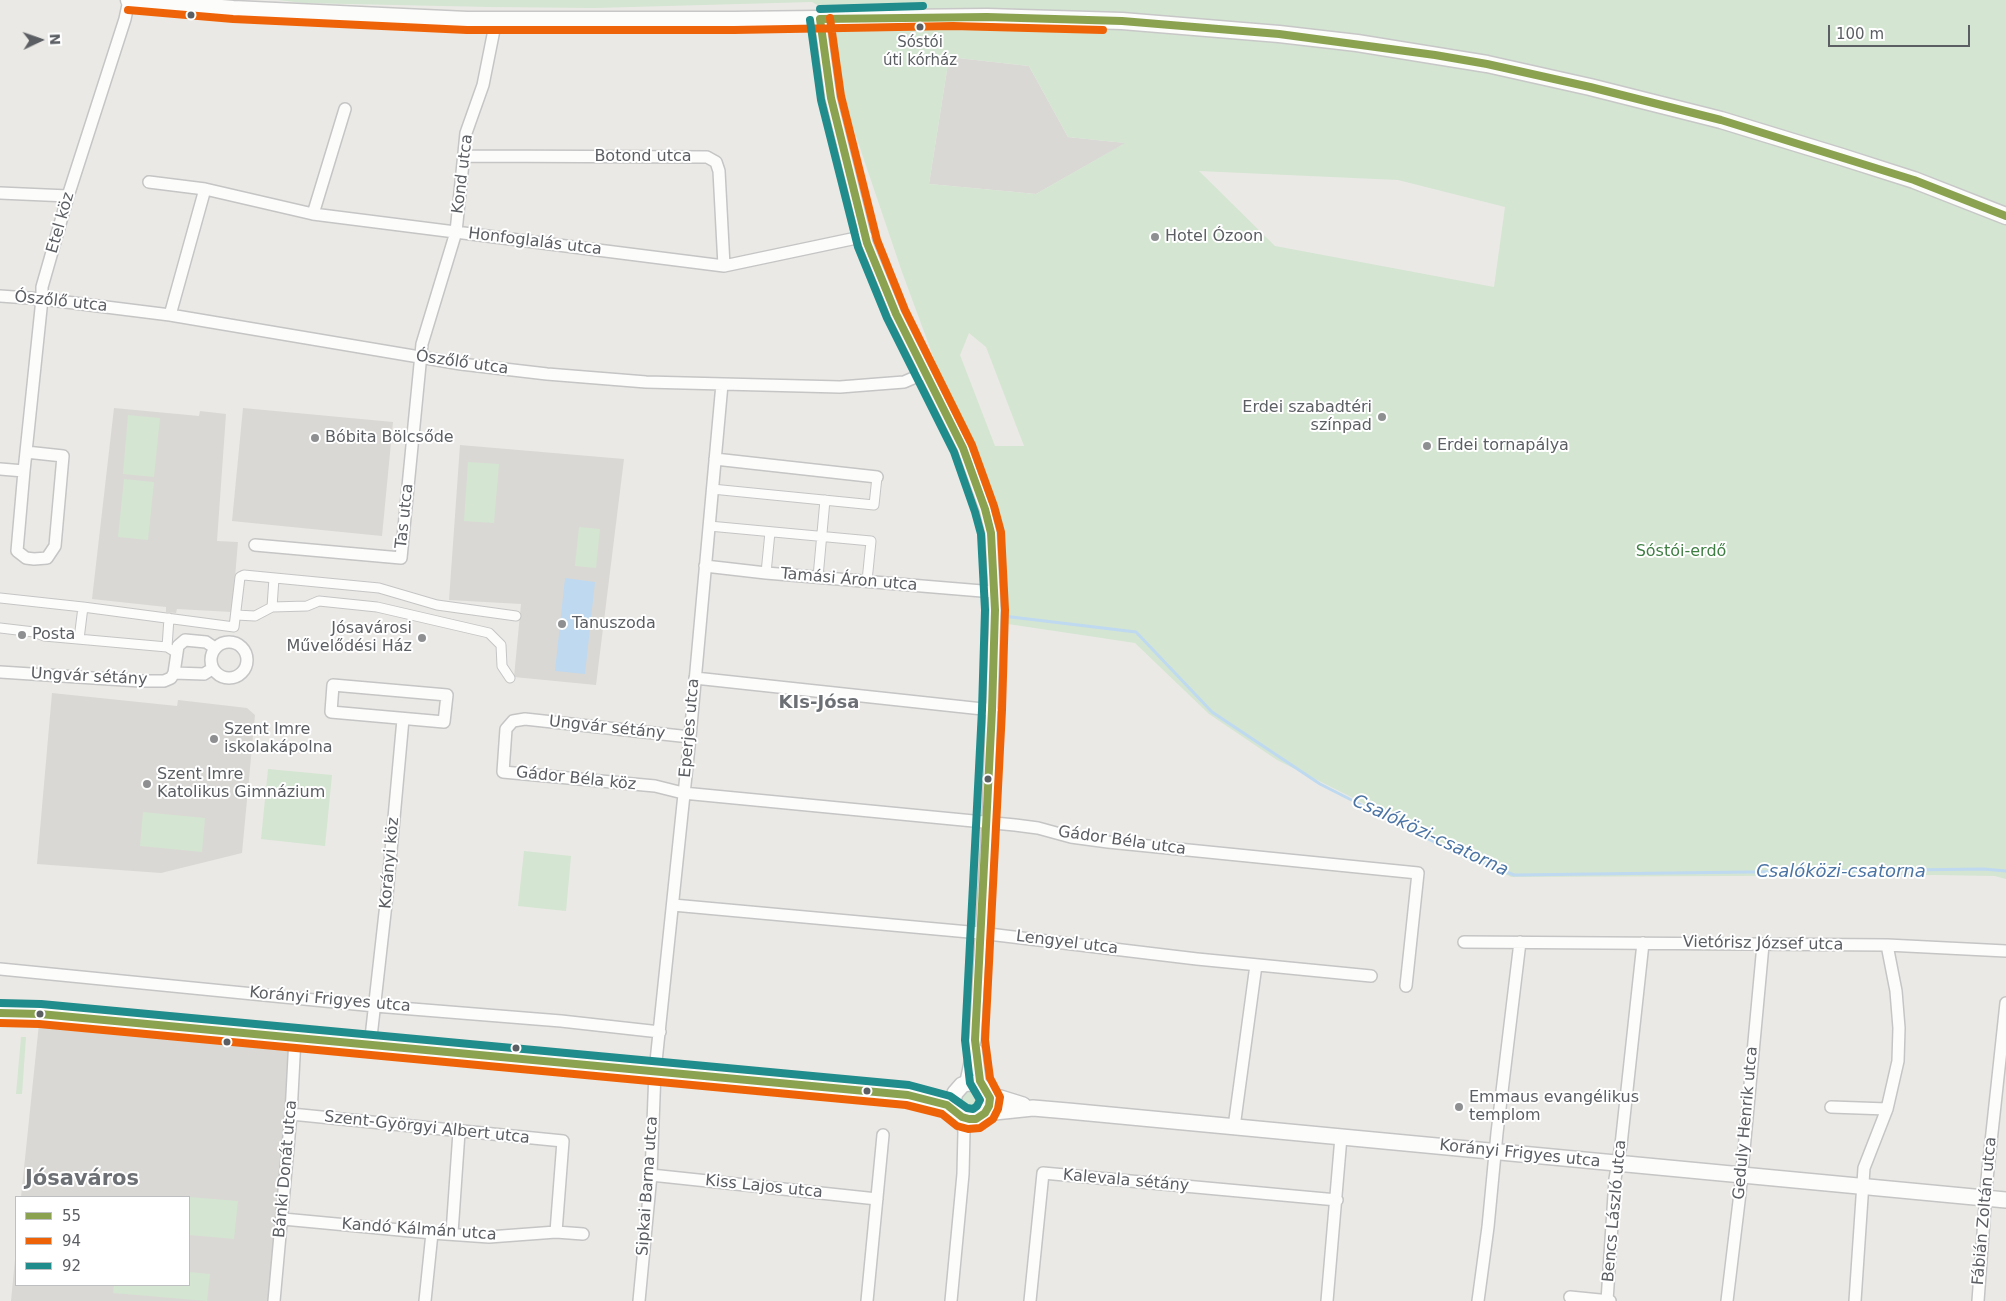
<!DOCTYPE html>
<meta charset="utf-8">
<style>
body{margin:0}
#map{position:relative;width:2006px;height:1301px;overflow:hidden;background:#eae9e5;font-family:"DejaVu Sans",sans-serif}
canvas{display:block}
.legend{position:absolute;left:15px;top:1196px;width:175px;height:90px;box-sizing:border-box;background:#fff;border:1px solid #bdbfc0;margin:0;padding:6px 9px;list-style:none;font-size:15px;color:#5b5e62}
.legend li{display:flex;align-items:center;gap:10px;height:25px}
.legend b{width:25px;border:1px solid #bdbfc0}
.north{position:absolute;left:15px;top:15px;width:50px;height:50px;-webkit-text-stroke:4px #fff;paint-order:stroke;rotate:87deg;font-size:14px;font-weight:700;line-height:20px;text-align:center;color:#5b5e62}
.north::after{content:'';display:block;margin:auto;width:18px;height:22px;background:#5b5e62;clip-path:polygon(50% 0,100% 100%,50% 72%,0 100%)}
.scale{position:absolute;left:1828px;top:25px;width:142px;height:22px;box-sizing:border-box;border:2px solid #5b5e62;border-top:0;padding-left:6px;font-size:15px;line-height:18px;white-space:nowrap;color:#5b5e62;-webkit-text-stroke:4px #fff;paint-order:stroke}
</style>
<div id="map">
<canvas width="2006" height="1301"></canvas>
<ul class="legend">
<li><b style="height:6px;background:#8ba350"></b>55</li>
<li><b style="height:6px;background:#ef6308"></b>94</li>
<li><b style="height:6px;background:#218c8c"></b>92</li>
</ul>
<div class="north">N</div>
<div class="scale">100 m</div>
</div>
<script>
const ctx = document.querySelector('canvas').getContext('2d');
ctx.lineJoin = 'round';
function fill(path, color) {
  ctx.fillStyle = color;
  ctx.fill(path, 'evenodd');
}
function poly(rows) {
  const path = new Path2D();
  for (const r of rows) {
    if (r.length === 3) {
      path.moveTo(r[0] + r[2], r[1]);
      path.arc(r[0], r[1], r[2], 0, 2 * Math.PI);
      continue;
    }
    path.moveTo(r[0], r[1]);
    for (let i = 2; i < r.length; i += 2) path.lineTo(r[i], r[i + 1]);
  }
  return path;
}
function strokePath(path, color, width, dash) {
  ctx.strokeStyle = color;
  ctx.lineWidth = width;
  ctx.lineCap = dash ? 'butt' : 'round';
  ctx.setLineDash(dash || []);
  ctx.stroke(path);
}
function drawText(font, color, halo, rows, align = 'center') {
  ctx.font = font + ' "DejaVu Sans",sans-serif';
  ctx.lineWidth = 4;
  ctx.setLineDash([]);
  ctx.textBaseline = 'middle';
  ctx.strokeStyle = halo;
  ctx.fillStyle = color;
  for (const [text, x, y, turn = 0] of rows) {
    ctx.save();
    ctx.translate(x, y);
    ctx.rotate((+turn || 0) * Math.PI / 180);
    ctx.textAlign = isNaN(turn) ? turn : align;
    if (halo) ctx.strokeText(text, 0, 0);
    ctx.fillText(text, 0, 0);
    ctx.restore();
  }
}
fill(poly([
 [949,57,1029,66,1068,137,1126,143,1036,194,929,184]
]), '#dad8d5');
fill(poly([
 [114,408,199,416,200,411,226,414,217,541,238,542,232,612,177,609,176,613,166,612,166,607,92,599],
 [243,408,393,422,382,536,232,521],
 [460,445,624,459,596,685,514,677,521,604,449,600],
 [52,693,177,706,178,700,247,708,255,715,242,853,161,873,37,864],
 [40,1014,295,1038,274,1301,11,1301,16,1249,16,1285,189,1285,189,1197,21,1197]
]), '#dad8d4');
fill(poly([
 [278,0,2006,0,2006,879,1995,876,1935,875,1511,877,1277,760,1209,714,1135,643,1008,624,1005,551,902,272,835,74,832,19,830,12,812,2,595,8,489,7,303,3],
 [949,57,1029,66,1068,137,1125,143,1036,194,929,184],
 [1199,171,1398,180,1505,207,1494,287,1275,246],
 [969,333,986,347,1024,446,995,446,960,355],
 [128,415,160,418,154,477,123,474],
 [468,462,499,464,494,523,464,521],
 [124,479,154,482,148,540,118,537],
 [579,527,600,529,596,568,575,566],
 [268,769,332,775,325,846,261,839],
 [143,812,205,818,202,852,140,846],
 [524,851,571,856,566,911,518,906],
 [21,1037,26,1037,22,1094,16,1094],
 [971,1101,11],
 [189,1197,238,1201,234,1239,189,1235],
 [189,1272,210,1274,207,1301,113,1293,114,1285,189,1285]
]), '#d4e5d2');
fill(poly([
 [565,578,595,582,585,674,555,671]
]), '#bed9f0');
strokePath(poly([
 [1003,616,1136,632,1212,712,1320,784,1448,849,1514,875,1984,869,2006,871]
]), '#bed9f0', 3);
const pedestrian = poly([
 [712,489,874,505,877,477],
 [709,526,871,541,867,581],
 [766,573,770,532],
 [818,577,825,500],
 [0,598,83,607,234,627,240,577,244,575,379,588,437,605,516,616],
 [272,607,274,578],
 [236,615,255,616,272,607,307,606,319,601,377,607,489,633,501,645,502,666,510,678],
 [0,628,34,632,44,636,167,647,177,653],
 [79,639,83,607],
 [167,647,169,618]
]);
const minor = poly([
 [820,19,831,98,867,243,896,314,963,448,985,509,991,533,995,610,988,822,975,1040,966,1081,962,1085],
 [464,156,707,157,716,162,719,171,724,266],
 [149,182,205,189],
 [0,193,68,196],
 [313,214,345,109],
 [0,296,42,299,170,315,461,364,547,374,646,382,840,387,904,382,925,373],
 [170,315,205,189,313,214,724,266,866,236],
 [26,452,63,456,55,546,47,558,34,559,26,558,17,551,24,471,42,299,42,287,68,196,125,19,129,0],
 [715,459,877,477],
 [0,469,24,471],
 [255,545,401,558,422,344,456,232,466,133,483,85,496,20],
 [705,566,766,573,994,592],
 [229,660,18],
 [0,672,140,681,164,681,171,678,174,673,178,646,185,640,206,642,215,648],
 [174,673,204,674,212,669],
 [695,678,992,710],
 [333,685,447,695,444,722,331,712,333,685],
 [690,737,525,719,513,721,506,729,503,772,655,786,683,793,1015,825,1038,828,1071,837,1108,842,1418,873,1406,986],
 [673,905,980,933,1197,959,1371,976],
 [1464,942,1887,945,2006,951],
 [0,969,375,1006,561,1021,660,1032],
 [370,1046,387,895,403,719],
 [976,1049,980,1081,983,1087],
 [1831,1107,1887,1109],
 [291,1114,563,1141,556,1232],
 [1234,1127,1256,965],
 [651,1175,877,1199],
 [283,1219,432,1233,489,1237,556,1232,583,1234],
 [452,1233,459,1132],
 [1570,1297,1610,1301],
 [274,1301,291,1114,295,1038],
 [425,1301,432,1233],
 [639,1301,651,1175,655,1071,690,737,722,384],
 [867,1301,883,1135],
 [951,1301,963,1174,964,1131,959,1115],
 [1030,1301,1043,1173,1337,1200],
 [1327,1301,1341,1137],
 [1478,1301,1488,1227,1497,1133,1520,942],
 [1607,1301,1615,1179,1621,1145,1643,943],
 [1727,1301,1740,1193,1763,945],
 [1855,1301,1864,1168,1887,1109,1898,1061,1899,1028,1896,991,1887,945],
 [1978,1301,1987,1179,2006,1003]
]);
const tertiary = poly([
 [0,1013,40,1014,908,1095,947,1105,962,1117,969,1119,981,1117,987,1110,990,1098,987,1091],
 [956,1110,953,1101,955,1093,962,1085,967,1083,978,1084,994,1096,1023,1105],
 [985,1113,1033,1108,1068,1111,2006,1200]
]);
const secondary = poly([
 [129,0,233,9,467,20,734,20,987,17,1122,21,1279,34,1357,43,1487,64,1590,87,1721,120,1842,157,1914,180,2006,216]
]);
strokePath(pedestrian, '#c5c5c5', 11);
strokePath(minor, '#c5c5c5', 14);
strokePath(tertiary, '#c5c5c5', 18);
strokePath(secondary, '#c7c7c7', 19);
strokePath(pedestrian, '#fcfcfb', 9);
strokePath(minor, '#fcfcfb', 11);
strokePath(tertiary, '#fcfcfb', 15);
strokePath(secondary, '#fcfcfb', 16);
strokePath(poly([
 [820,19,987,17,1122,21,1279,34,1435,55,1487,64,1590,87,1721,120,1914,180,2006,216],
 [0,1013,40,1014,908,1095,947,1105,962,1117,969,1119,976,1119,985,1113,989,1106,990,1098,980,1081,975,1040,992,710,995,610,991,533,985,509,963,448,896,314,867,243,831,98,820,19]
]), '#8ba350', 8);
strokePath(poly([
 [128,10,233,19,467,30,734,30,953,26,1103,30],
 [0,1023,39,1024,906,1105,942,1114,957,1126,968,1129,980,1128,993,1119,998,1109,1000,1097,990,1078,985,1040,1002,710,1005,610,1001,532,994,506,972,445,905,310,877,240,841,96,830,18]
]), '#ef6308', 8);
strokePath(poly([
 [820,9,923,6],
 [0,1003,41,1004,909,1085,950,1096,967,1108,973,1109,977,1106,980,1100,970,1083,965,1040,982,710,985,610,981,534,975,512,954,452,887,318,858,247,821,100,810,20]
]), '#218c8c', 8);
for (const [x, y, r, color] of [
 [191,15,4.5,"#5b5e62"],
 [920,27,4.5,"#5b5e62"],
 [1155,237,5,"#8d8f90"],
 [1382,417,5,"#8d8f90"],
 [315,438,5,"#8d8f90"],
 [1427,446,5,"#8d8f90"],
 [562,624,5,"#8d8f90"],
 [22,635,5,"#8d8f90"],
 [422,638,5,"#8d8f90"],
 [214,739,5,"#8d8f90"],
 [988,779,4.5,"#5b5e62"],
 [147,784,5,"#8d8f90"],
 [40,1014,4.5,"#5b5e62"],
 [227,1042,4.5,"#5b5e62"],
 [516,1048,4.5,"#5b5e62"],
 [867,1091,4.5,"#5b5e62"],
 [1459,1107,5,"#8d8f90"]
]) {
  const dot = new Path2D();
  dot.arc(x, y, r, 0, 2 * Math.PI);
  ctx.fillStyle = color;
  ctx.fill(dot);
  strokePath(dot, '#fff', 2);
}
drawText('15px', '#5b5e62', '#fff', [
 ["Sóstói",920,43],
 ["úti kórház",920,61]
]);
drawText('16px', '#5b5e62', '#fff', [
 ["Botond utca",643,157],
 ["Kond utca",463,174,-83],
 ["Etel köz",61,223,-74],
 ["Honfoglalás utca",535,242,7],
 ["Ószőlő utca",61,302,6],
 ["Ószőlő utca",462,363,8],
 ["Tas utca",405,516,-84],
 ["Tamási Áron utca",849,580,5],
 ["Ungvár sétány",89,677,3],
 ["Ungvár sétány",607,728,6],
 ["Eperjes utca",690,728,-85],
 ["Gádor Béla köz",576,779,6],
 ["Gádor Béla utca",1122,841,8],
 ["Korányi köz",390,863,-85],
 ["Lengyel utca",1067,943,7],
 ["Vietórisz József utca",1763,944,1],
 ["Korányi Frigyes utca",330,1000,5],
 ["Geduly Henrik utca",1746,1123,-85],
 ["Szent-Györgyi Albert utca",427,1128,6],
 ["Korányi Frigyes utca",1520,1154,6],
 ["Bánki Donát utca",286,1169,-85],
 ["Kalevala sétány",1126,1181,5],
 ["Sipkai Barna utca",648,1186,-86],
 ["Kiss Lajos utca",764,1187,6],
 ["Bencs László utca",1615,1211,-85],
 ["Fábián Zoltán utca",1985,1211,-85],
 ["Kandó Kálmán utca",419,1230,4]
]);
drawText('16px', '#5b5e62', '#fff', [
 ["Hotel Ózoon",1165,237],
 ["Erdei szabadtéri",1372,408,"right"],
 ["színpad",1372,426,"right"],
 ["Bóbita Bölcsőde",325,438],
 ["Erdei tornapálya",1437,446],
 ["Tanuszoda",572,624],
 ["Jósavárosi",412,629,"right"],
 ["Művelődési Ház",412,647,"right"],
 ["Posta",32,635],
 ["Szent Imre",224,730],
 ["iskolakápolna",224,748],
 ["Szent Imre",157,775],
 ["Katolikus Gimnázium",157,793],
 ["Emmaus evangélikus",1469,1098],
 ["templom",1469,1116]
], 'left');
drawText('16px', '#3e7e43', '#fff', [
 ["Sóstói-erdő",1681,552]
]);
drawText('bold 18px', '#6c7074', '#fff', [
 ["KIs-Jósa",819,703]
]);
drawText('italic 18px', '#4b74a4', '#fff', [
 ["Csalóközi-csatorna",1430,836,25],
 ["Csalóközi-csatorna",1841,872]
]);
drawText('bold 21px', '#6c7074', '#fff', [
 ["Jósaváros",82,1180]
]);
</script>
